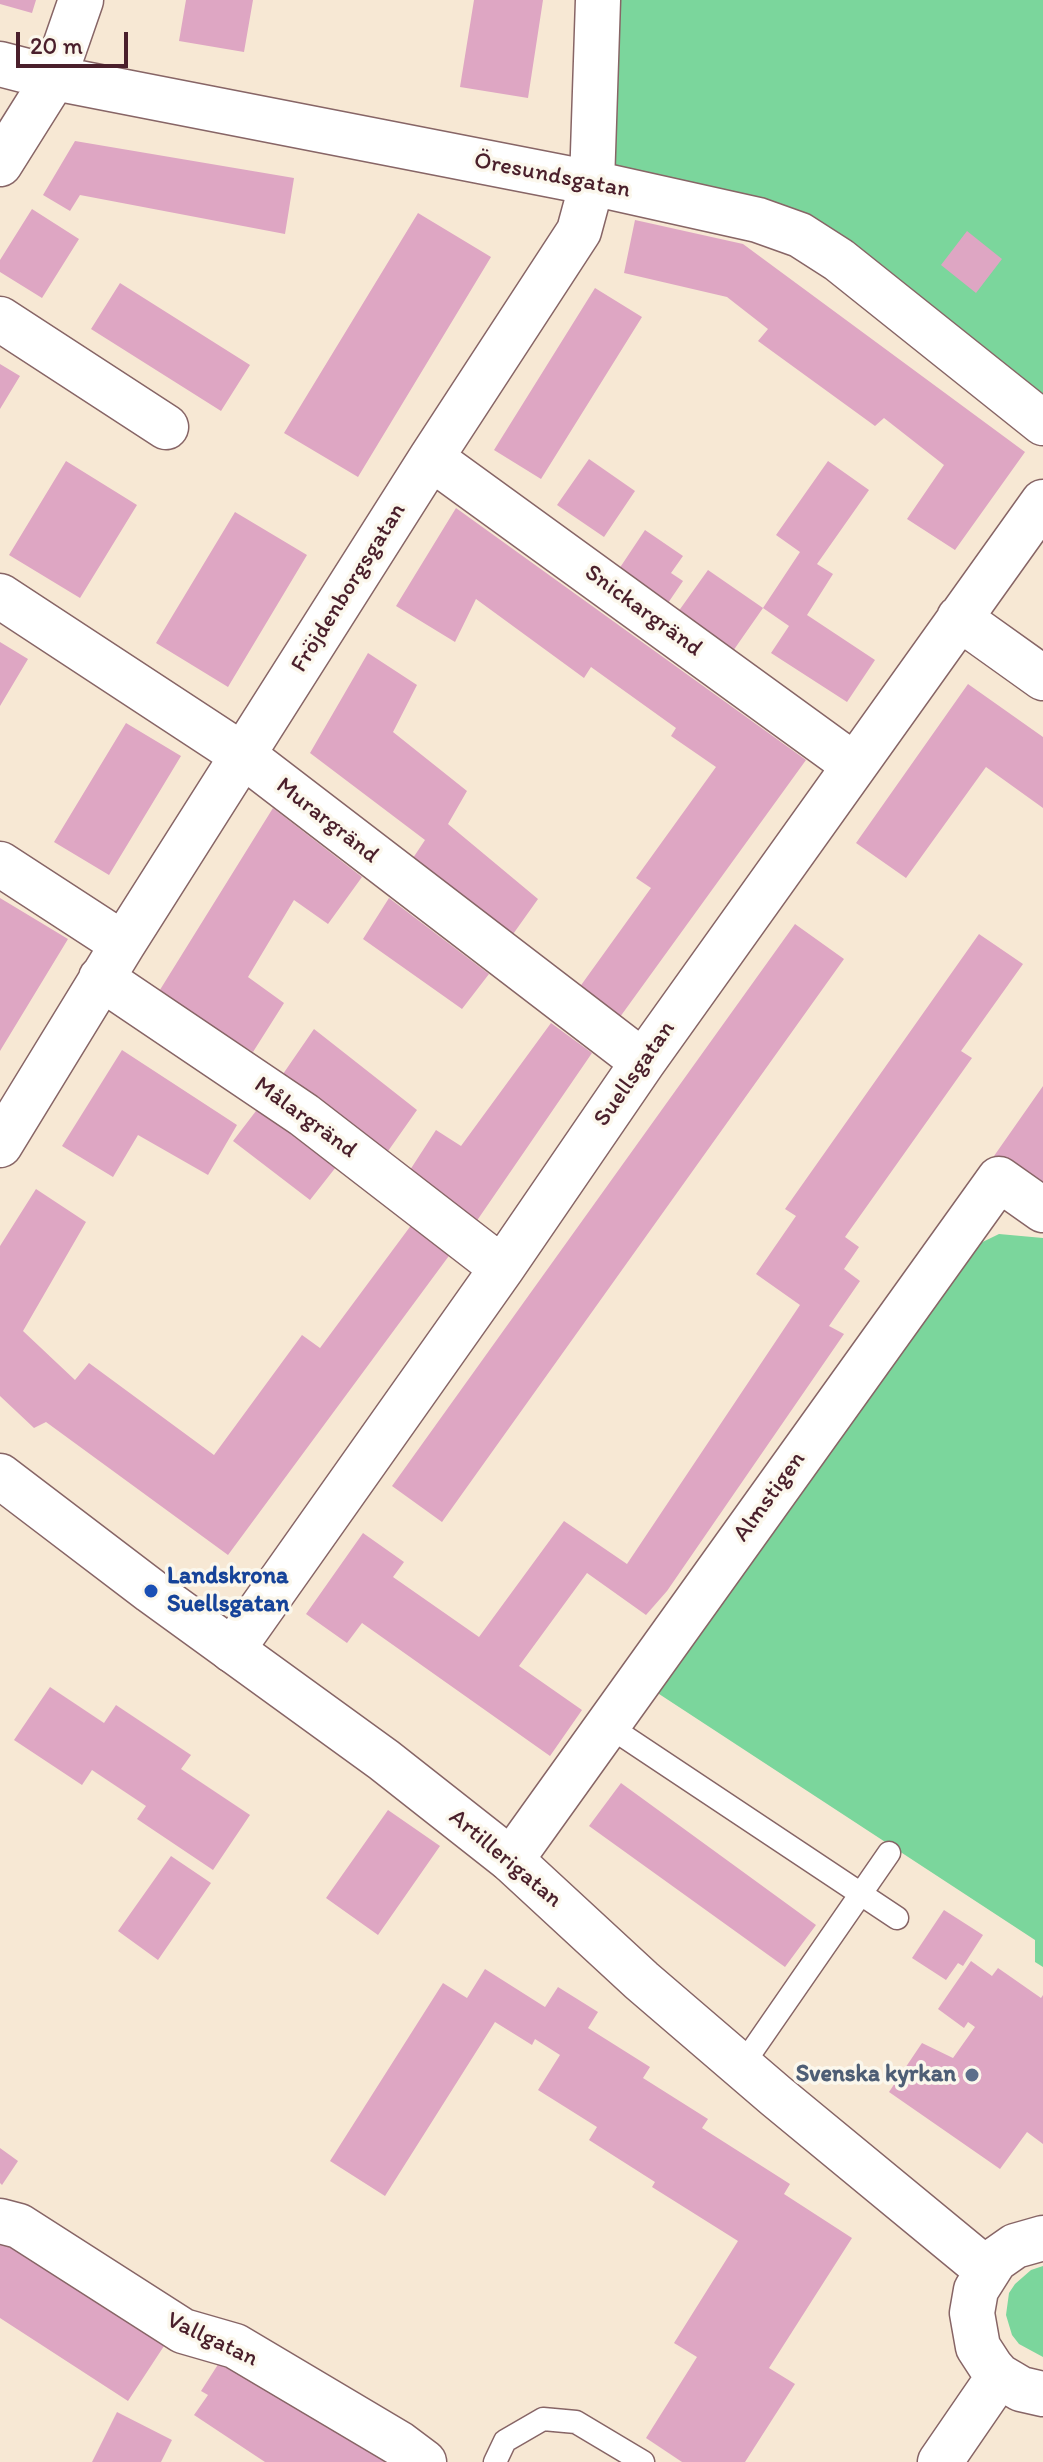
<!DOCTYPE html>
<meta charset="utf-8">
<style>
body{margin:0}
#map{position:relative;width:1043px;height:2462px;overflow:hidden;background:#f7e8d4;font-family:Itim,sans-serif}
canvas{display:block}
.scale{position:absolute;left:16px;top:32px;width:112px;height:36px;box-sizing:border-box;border:4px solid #4a1f2b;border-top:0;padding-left:10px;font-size:24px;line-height:28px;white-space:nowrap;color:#4a1f2b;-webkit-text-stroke:6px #fbf7ec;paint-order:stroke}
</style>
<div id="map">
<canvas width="1043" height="2462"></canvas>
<div class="scale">20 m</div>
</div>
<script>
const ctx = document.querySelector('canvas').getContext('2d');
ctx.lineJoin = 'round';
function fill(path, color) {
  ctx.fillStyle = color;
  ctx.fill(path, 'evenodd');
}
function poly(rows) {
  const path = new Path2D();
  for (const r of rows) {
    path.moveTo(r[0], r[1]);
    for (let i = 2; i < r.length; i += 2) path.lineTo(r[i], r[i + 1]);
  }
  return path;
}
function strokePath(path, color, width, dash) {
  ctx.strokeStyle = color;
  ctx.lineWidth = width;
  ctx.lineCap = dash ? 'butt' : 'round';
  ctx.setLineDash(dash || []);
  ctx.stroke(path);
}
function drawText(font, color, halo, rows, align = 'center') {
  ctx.font = font + ' Itim,sans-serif';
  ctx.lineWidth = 7;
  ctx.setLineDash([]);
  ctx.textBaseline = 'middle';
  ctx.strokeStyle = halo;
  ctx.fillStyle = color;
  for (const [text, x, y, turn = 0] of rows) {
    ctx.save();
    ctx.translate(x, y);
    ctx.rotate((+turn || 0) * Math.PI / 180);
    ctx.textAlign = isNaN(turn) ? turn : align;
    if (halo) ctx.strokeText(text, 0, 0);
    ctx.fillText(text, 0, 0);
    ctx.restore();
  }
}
fill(poly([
 [598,0,1043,0,1043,423,839,261,592,183],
 [999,1234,1043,1238,1043,1967,1035,1962,1035,1940,656,1692,962,1252],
 [1043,2266,1043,2357,1019,2344,1012,2335,1006,2315,1009,2293,1015,2284,1031,2270]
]), '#7bd69c');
fill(poly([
 [0,0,36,0,32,13,0,4],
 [186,0,253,0,244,52,179,41],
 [474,0,543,0,528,98,460,87],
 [75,141,294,178,285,234,80,195,70,211,43,195],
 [32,209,79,239,42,298,0,272,0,260],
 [418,213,491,257,358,477,284,433],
 [635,220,743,244,1025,452,955,550,907,519,944,465,884,418,875,426,758,341,768,329,727,297,624,273],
 [967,231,1002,259,976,293,941,265],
 [120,283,250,365,221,411,91,329],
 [595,288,642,317,541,479,494,450],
 [0,364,20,376,0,409],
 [589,459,635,491,604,537,557,505],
 [66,461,137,505,80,598,9,555],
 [828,461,869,490,817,564,833,574,807,615,875,660,847,702,771,653,789,626,763,608,800,552,776,535],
 [456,508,806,760,620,1017,579,988,651,888,636,878,716,767,671,736,676,728,591,667,584,678,476,599,455,642,396,606],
 [235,512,307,555,228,687,156,643],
 [645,530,683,556,671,573,683,581,668,603,619,569],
 [708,570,763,608,733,651,678,612],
 [0,642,28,659,0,706],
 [368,653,417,685,393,732,467,791,448,824,538,899,511,937,413,858,425,840,310,753],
 [968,684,1043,737,1043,808,986,767,906,878,856,843],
 [126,723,181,756,109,875,54,842],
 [273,808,362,877,328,924,294,900,248,977,284,1003,253,1052,158,993],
 [0,898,68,939,0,1051],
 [389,898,489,974,462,1009,363,939],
 [795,924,844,959,442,1522,392,1486],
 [979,934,1023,964,961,1051,972,1058,845,1237,859,1247,844,1269,860,1281,829,1326,844,1334,667,1591,646,1615,587,1573,519,1666,582,1710,550,1756,362,1623,347,1643,306,1614,363,1533,404,1562,393,1577,479,1637,564,1521,627,1564,800,1305,756,1274,796,1216,785,1209],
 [551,1023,592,1053,476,1222,410,1170,436,1130,461,1146],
 [314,1029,417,1110,386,1154,283,1074],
 [122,1050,237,1125,208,1175,138,1135,113,1177,62,1146],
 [1043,1086,1043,1189,994,1156],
 [259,1107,336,1167,310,1200,233,1141],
 [36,1189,86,1222,23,1331,75,1380,89,1363,214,1455,302,1335,320,1348,415,1220,454,1249,228,1555,46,1422,34,1428,0,1396,0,1246],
 [50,1687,104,1723,116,1705,191,1755,181,1769,250,1815,213,1870,137,1819,146,1806,92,1770,82,1785,14,1740],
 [621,1783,816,1925,785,1967,589,1826],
 [388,1810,440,1846,378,1935,326,1898],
 [171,1856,211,1883,158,1960,118,1931],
 [944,1910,983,1935,963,1966,958,1963,946,1980,912,1958],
 [971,1961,992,1976,998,1968,1041,1998,1043,1995,1043,2144,1027,2132,1000,2169,889,2092,922,2043,953,2058,975,2027,968,2022,964,2028,938,2009],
 [485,1969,545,2007,558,1987,598,2012,588,2028,650,2067,643,2078,708,2119,702,2128,790,2184,784,2194,852,2238,769,2368,795,2384,745,2462,682,2462,646,2438,697,2357,674,2343,738,2241,652,2187,655,2182,589,2140,597,2127,538,2090,560,2055,535,2039,532,2045,495,2022,385,2196,330,2161,443,1983,467,1998],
 [0,2148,18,2161,2,2185,0,2183],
 [0,2238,164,2346,128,2401,0,2318],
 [226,2352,388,2462,265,2462,194,2415,208,2395,201,2391],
 [117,2412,172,2440,161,2462,92,2462]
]), '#dea6c3');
const service = poly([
 [607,1725,897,1918],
 [741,2067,889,1853],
 [495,2462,505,2441,543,2419,576,2422,643,2462]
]);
const minor = poly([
 [0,64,54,78,592,183,758,220,800,235,839,260,1043,423],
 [0,164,54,78,81,0],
 [0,319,166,427],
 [431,458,854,765],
 [0,596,244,756,643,1062],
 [959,618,1043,678],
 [0,864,123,944],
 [101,978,304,1115,502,1268],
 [0,1145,123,944,431,458,579,231,592,183,598,0],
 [232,1650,502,1268,643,1062,1043,502],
 [511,1860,999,1179,1043,1210],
 [0,2221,19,2226,183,2331,235,2346,400,2444,424,2462]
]);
const tertiary = poly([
 [0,1476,151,1591,384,1760,511,1860,642,1981,776,2096,987,2270],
 [1043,2238,1015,2246,995,2260,976,2290,972,2313,978,2347,991,2367,999,2376,1021,2389,1043,2394],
 [940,2462,999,2376]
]);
strokePath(service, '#876566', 25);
strokePath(minor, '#876566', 47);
strokePath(tertiary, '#876566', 47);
strokePath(service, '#fff', 22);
strokePath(minor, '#fff', 44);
strokePath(tertiary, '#fff', 44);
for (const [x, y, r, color] of [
 [151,1591,8,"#1a4fb4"],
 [972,2075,8,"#5c6f8a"]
]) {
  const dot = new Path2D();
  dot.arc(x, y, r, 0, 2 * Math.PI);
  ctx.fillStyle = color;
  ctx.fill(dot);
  strokePath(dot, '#fbf7ec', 3);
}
drawText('24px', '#4a1f2b', '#fbf7ec', [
 ["Öresundsgatan",552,176,11],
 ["Fröjdenborgsgatan",349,588,-58],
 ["Snickargränd",643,611,36],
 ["Murargränd",327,821,38],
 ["Suellsgatan",635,1074,-55],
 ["Målargränd",305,1118,36],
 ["Almstigen",770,1497,-54],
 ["Artillerigatan",505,1859,40],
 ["Vallgatan",212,2340,25]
]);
drawText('bold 24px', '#164399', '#fbf7ec', [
 ["Landskrona",167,1577],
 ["Suellsgatan",167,1605]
], 'left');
drawText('bold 24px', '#4e5e75', '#fbf7ec', [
 ["Svenska kyrkan",956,2075]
], 'right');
</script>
